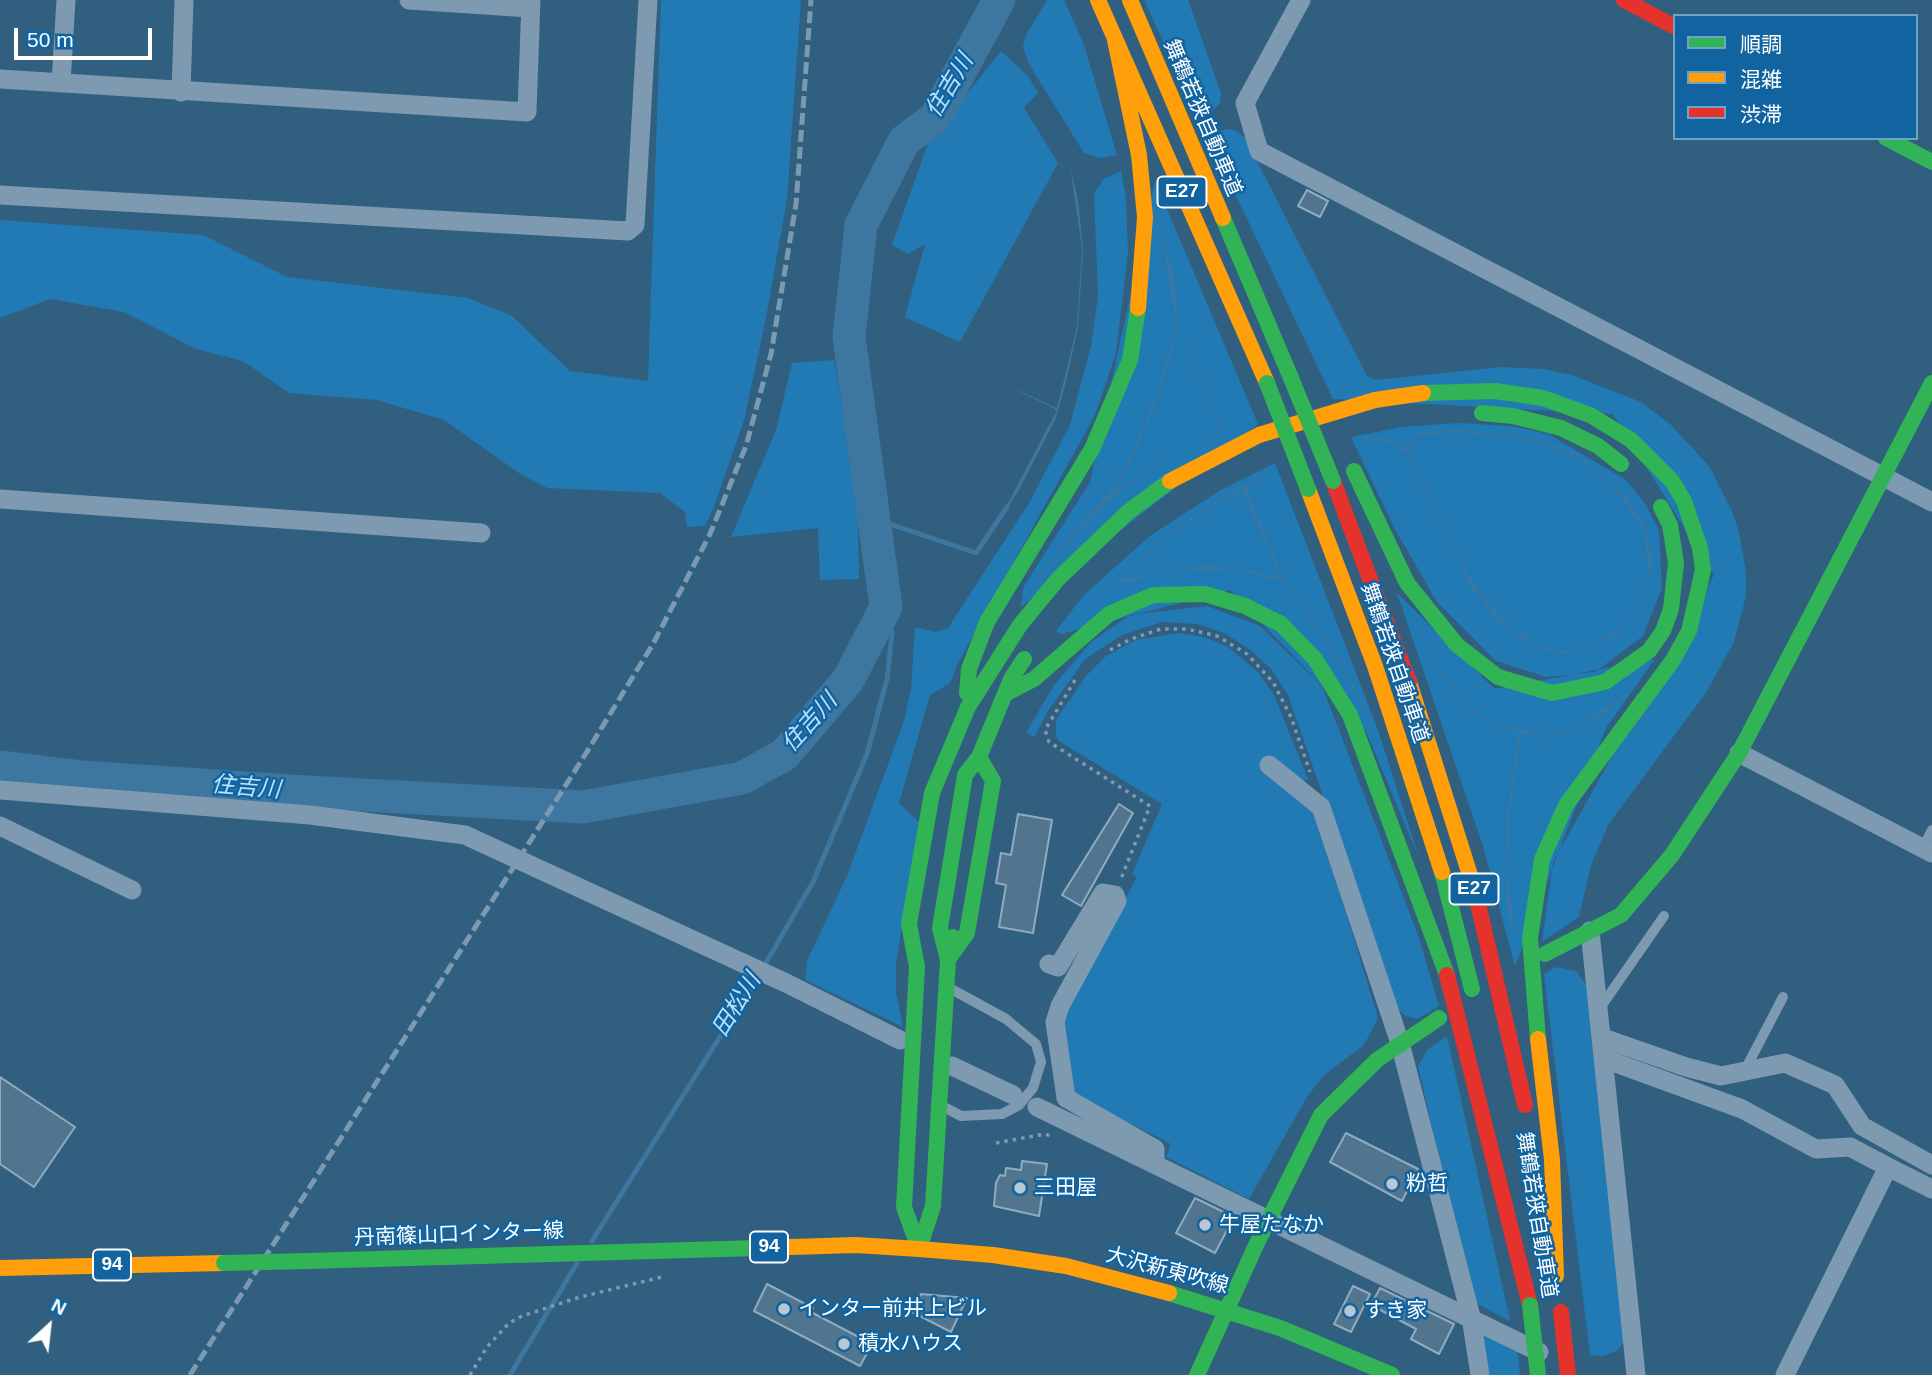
<!DOCTYPE html>
<meta charset="utf-8">
<style>
body{margin:0}
#map{position:relative;width:1932px;height:1375px;overflow:hidden;background:#315f80;font-family:Helvetica,"Noto Sans JP",sans-serif}
canvas{display:block}
.legend{position:absolute;left:1673px;top:14px;width:245px;height:126px;box-sizing:border-box;background:#1164a0;border:2px solid #70a2c6;margin:0;padding:9px 12px;list-style:none;font-size:21px;color:#fff}
.legend li{display:flex;align-items:center;gap:14px;height:35px}
.legend b{width:35px;border:2px solid #70a2c6}
.north{position:absolute;left:14px;top:1291px;width:70px;height:70px;-webkit-text-stroke:5px #1164a0;paint-order:stroke;rotate:27deg;font-size:19px;font-weight:700;line-height:28px;text-align:center;color:#fff}
.north::after{content:'';display:block;margin:auto;width:24px;height:32px;background:#fff;clip-path:polygon(50% 0,100% 100%,50% 72%,0 100%)}
.scale{position:absolute;left:14px;top:28px;width:138px;height:32px;box-sizing:border-box;border:4px solid #fff;border-top:0;padding-left:9px;font-size:21px;line-height:24px;white-space:nowrap;color:#fff;-webkit-text-stroke:5px #1164a0;paint-order:stroke}
</style>
<div id="map">
<canvas width="1932" height="1375"></canvas>
<ul class="legend">
<li><b style="height:9px;background:#30b455"></b>順調</li>
<li><b style="height:9px;background:#ff9f0a"></b>混雑</li>
<li><b style="height:9px;background:#e5322d"></b>渋滞</li>
</ul>
<div class="north">N</div>
<div class="scale">50 m</div>
</div>
<script>
const ctx = document.querySelector('canvas').getContext('2d');
ctx.lineJoin = 'round';
function fill(path, color) {
  ctx.fillStyle = color;
  ctx.fill(path, 'evenodd');
}
function poly(rows) {
  const path = new Path2D();
  for (const r of rows) {
    path.moveTo(r[0], r[1]);
    for (let i = 2; i < r.length; i += 2) path.lineTo(r[i], r[i + 1]);
  }
  return path;
}
function strokePath(path, color, width, dash) {
  ctx.strokeStyle = color;
  ctx.lineWidth = width;
  ctx.lineCap = dash ? 'butt' : 'round';
  ctx.setLineDash(dash || []);
  ctx.stroke(path);
}
function drawText(font, color, halo, rows, align = 'center') {
  ctx.font = font + ' Helvetica,"Noto Sans JP",sans-serif';
  ctx.lineWidth = 5;
  ctx.setLineDash([]);
  ctx.textBaseline = 'middle';
  ctx.strokeStyle = halo;
  ctx.fillStyle = color;
  for (const [text, x, y, turn = 0] of rows) {
    ctx.save();
    ctx.translate(x, y);
    ctx.rotate((+turn || 0) * Math.PI / 180);
    ctx.textAlign = isNaN(turn) ? turn : align;
    if (halo) ctx.strokeText(text, 0, 0);
    ctx.fillText(text, 0, 0);
    ctx.restore();
  }
}
fill(poly([
 [661,0,801,0,787,199,765,323,744,420,714,507,705,526,687,527,685,512,660,493,547,488,519,473,444,420,377,400,289,393,243,361,196,349,124,312,50,299,0,318,0,220,203,235,287,277,468,298,512,316,570,371,648,381],
 [1047,0,1064,0,1084,45,1117,155,1101,158,1084,153,1029,64,1023,47,1025,37],
 [1144,0,1188,0,1221,93,1220,103,1212,111,1199,118],
 [1001,51,1028,76,1038,93,1024,108,1058,163,960,342,905,317,925,244,908,254,892,245,928,143],
 [1227,129,1235,130,1245,138,1367,376,1376,380,1502,367,1543,369,1572,375,1641,402,1671,425,1709,466,1732,511,1739,532,1746,572,1746,596,1734,642,1705,694,1608,825,1591,865,1579,917,1542,942,1553,862,1714,575,1613,414,1333,399,1207,135],
 [1121,171,1126,198,1128,252,1116,353,1095,415,958,663,950,683,930,695,899,803,919,822,896,963,896,993,903,1027,805,980,807,961,847,876,904,721,911,690,915,627,935,632,948,628,1029,503,1070,425,1091,346,1098,296,1094,193,1104,179],
 [1155,181,1258,424,1021,607,1023,588,1090,482],
 [834,360,857,490,859,579,820,580,818,528,731,537,776,430,792,363],
 [1458,423,1511,426,1548,434,1626,480,1646,505,1659,531,1662,588,1643,636,1595,672,1546,677,1496,661,1437,602,1395,529,1351,437,1402,427],
 [1275,463,1378,730,1419,858,1366,731,1230,590,1061,634,1056,631,1084,595,1150,536,1219,491],
 [1397,593,1495,689,1655,659,1606,728,1515,966,1483,846],
 [1207,606,1260,626,1322,686,1418,935,1439,1006,1417,1019,1406,1016,1396,1007,1288,695,1271,669,1249,649,1226,634,1198,624,1162,622,1122,635,1085,659,1048,711,1034,737,1026,733,1054,685,1091,642,1130,615],
 [1179,633,1204,637,1227,646,1259,673,1274,695,1308,779,1303,781,1316,813,1378,1018,1364,1045,1323,1076,1307,1097,1249,1199,1166,1157,1171,1144,1076,1096,1071,1091,1061,1019,1137,877,1132,874,1162,804,1059,741,1056,737,1056,720,1086,676,1106,656,1136,640],
 [1556,967,1576,971,1587,986,1624,1342,1618,1350,1603,1356,1590,1355,1544,974],
 [1447,1036,1510,1321,1472,1301,1418,1066,1428,1049],
 [1484,1331,1517,1347,1520,1375,1486,1375,1480,1339]
]), '#227ab5');
fill(poly([
 [1070,166,1078,200,1083,249,1078,328,1066,382,1056,418,1019,490,998,522,1057,410,1000,382,1057,408,1077,327,1082,248],
 [1161,230,1174,281,1178,325,1224,431,1192,445,1137,478,1103,505,1077,531,1021,599,1076,529,1111,491,1131,455,1156,397,1177,324],
 [1178,328,1222,429,1135,477,1110,497,1133,456,1158,398],
 [1458,430,1526,437,1563,449,1590,464,1626,498,1645,527,1651,556,1651,569,1638,607,1615,635,1586,649,1564,653,1550,651,1521,638,1496,617,1471,587,1406,451,1379,439,1355,443,1380,437,1407,449,1415,433],
 [1461,432,1526,439,1563,451,1591,466,1624,500,1644,530,1649,569,1643,593,1631,616,1613,633,1586,648,1563,651,1540,646,1513,630,1480,594,1460,561,1408,451,1416,435],
 [1277,470,1245,487,1284,580,1342,662,1379,745,1340,663,1283,581,1232,569,1170,571,1122,583,1115,582,1068,622,1178,527,1239,487],
 [1242,488,1281,578,1246,570,1207,566,1118,580,1181,527],
 [1412,619,1439,670,1474,710,1494,723,1546,736,1562,734,1582,724,1636,687,1607,711,1562,736,1546,737,1521,733,1508,826,1508,873,1514,943,1508,911,1506,825,1519,732,1492,723,1472,711,1438,671]
]), '#3d769f');
strokePath(poly([
 [872,518,976,553,1007,507],
 [763,968,813,882,867,754,887,679,892,633,886,607],
 [592,1241,758,976],
 [510,1375,577,1263]
]), '#3d769f', 5);
strokePath(poly([
 [0,767,81,777,290,791,583,807,742,778,784,755,848,680,886,607,849,337,861,225,904,141,935,118,999,0]
]), '#3d769f', 33);
const building = poly([
 [1307,190,1328,201,1320,217,1298,206,1307,190],
 [1119,804,1133,813,1081,906,1062,895,1119,804],
 [1018,814,1052,820,1033,933,999,927,1006,885,996,883,1001,853,1011,855,1018,814],
 [0,1077,75,1127,34,1187,0,1164,0,1077],
 [1346,1133,1418,1169,1402,1201,1330,1162,1346,1133],
 [1022,1161,1047,1164,1039,1216,994,1206,996,1183,1000,1175,1005,1176,1006,1168,1021,1170,1022,1161],
 [1195,1198,1234,1217,1215,1253,1176,1233,1195,1198],
 [767,1284,813,1308,811,1312,872,1344,860,1366,754,1311,767,1284],
 [1353,1286,1370,1294,1351,1332,1334,1324,1353,1286],
 [1380,1288,1454,1324,1439,1354,1411,1339,1416,1329,1371,1305,1380,1288],
 [921,1294,967,1298,951,1332,912,1312,921,1294]
]);
fill(building, '#51758f');
strokePath(building, '#91abbe', 2);
strokePath(poly([
 [1110,650,1131,639,1161,629,1187,629,1217,636,1247,654,1273,682,1291,717,1310,772],
 [1075,680,1045,730,1049,742,1150,806,1121,879],
 [996,1143,1045,1134,1050,1136],
 [470,1375,487,1347,509,1323,522,1316,580,1297,662,1277]
]), '#7d9ab0', 3.5, [3.5, 5]);
strokePath(poly([
 [1923,848,1932,830],
 [1600,1008,1664,916],
 [1745,1070,1783,997],
 [946,1108,961,1116,1002,1114,1019,1105,1033,1088,1041,1062,1036,1044,1006,1019,953,990]
]), '#7d9ab0', 10);
strokePath(poly([
 [409,0,530,8],
 [1301,0,1245,103,1259,151,1932,502],
 [0,79,527,112,531,0],
 [61,83,66,0],
 [181,92,184,0],
 [0,195,628,231,635,225,648,0],
 [0,499,481,533],
 [1739,753,1932,853],
 [1269,765,1321,807,1400,1043,1471,1317,1480,1375],
 [0,790,310,815,465,835,786,983,900,1040],
 [0,826,132,890],
 [1590,931,1636,1375],
 [1049,964,1058,967,1103,893,1115,895,1117,901,1060,1006,1055,1022,1066,1098,1155,1149,1155,1164],
 [1603,1038,1686,1067,1721,1076,1785,1063,1835,1085,1862,1126,1932,1165],
 [1605,1059,1742,1109,1816,1149,1850,1147,1888,1167],
 [952,1066,1013,1095],
 [1037,1107,1539,1352],
 [1785,1375,1888,1167,1932,1189]
]), '#7d9ab0', 19);
strokePath(poly([
 [1886,138,1932,162],
 [1223,218,1291,378],
 [1423,393,1495,391,1543,398,1590,415,1631,440,1672,481,1684,501,1700,548,1703,570,1689,631,1673,660,1566,805,1542,859,1530,938,1538,1039],
 [1482,413,1513,416,1561,428,1598,446,1621,464],
 [1354,471,1407,583,1457,645,1498,677,1552,693,1605,682,1649,651,1663,631,1671,609,1676,563,1670,525,1661,507],
 [1009,692,1034,679,1109,614,1153,595,1205,594,1245,606,1281,624,1315,659,1350,715,1447,975],
 [967,693,969,669,987,622,1092,449,1130,360,1138,308],
 [1442,872,1472,989],
 [1545,954,1621,915,1672,855,1739,753,1932,383],
 [949,958,967,933,993,781,979,757],
 [948,960,940,928,965,775,979,757,1011,679,1024,659],
 [919,1249,904,1207,917,967,909,924,932,793,968,707,1020,625,1058,579,1128,512,1170,481],
 [919,1249,933,1206,948,960,953,937],
 [307,1261,758,1248],
 [1169,1293,1280,1328,1392,1375],
 [1197,1375,1257,1243,1321,1115,1377,1060,1439,1018]
]), '#30b455', 16);
strokePath(poly([
 [1098,0,1267,383],
 [1130,0,1223,218],
 [1115,40,1139,155,1145,217,1138,308],
 [1170,481,1259,435,1375,400,1423,393],
 [1308,489,1375,666,1442,872],
 [1409,682,1475,891],
 [1538,1039,1552,1160,1556,1276],
 [758,1248,856,1245,919,1249],
 [919,1249,993,1255,1066,1266,1169,1293],
 [0,1268,224,1263]
]), '#ff9f0a', 16);
strokePath(poly([
 [1624,0,1675,27],
 [1333,481,1409,682],
 [1475,891,1525,1105],
 [1447,975,1530,1305]
]), '#e5322d', 16);
strokePath(poly([
 [190,1375,585,755,653,644,710,534,746,446,771,354,796,204,811,0]
]), '#7c9aaf', 5, [12, 5]);
strokePath(poly([
 [1291,378,1333,481],
 [1267,383,1308,489],
 [224,1263,307,1261],
 [1530,1305,1538,1375]
]), '#30b455', 16);
strokePath(poly([
 [1561,1312,1568,1375]
]), '#e5322d', 16);
for (const [x, y, r, color] of [
 [1392,1184,7,"#b7c7d3"],
 [1020,1188,7,"#b7c7d3"],
 [1205,1225,7,"#b7c7d3"],
 [784,1309,7,"#b7c7d3"],
 [1350,1311,7,"#b7c7d3"],
 [844,1344,7,"#b7c7d3"]
]) {
  const dot = new Path2D();
  dot.arc(x, y, r, 0, 2 * Math.PI);
  ctx.fillStyle = color;
  ctx.fill(dot);
  strokePath(dot, '#1164a0', 2.5);
}
for (const [x, y, w] of [
 [1182,192,49],
 [1474,889,49],
 [769,1247,38],
 [112,1265,38]
]) {
  const box = new Path2D();
  box.roundRect(x - w / 2, y - 15.5, w, 31, 5);
  ctx.fillStyle = '#1164a0';
  ctx.fill(box);
  strokePath(box, '#fff', 2);
}
drawText('bold 19px', '#fff', null, [
 ["E27",1182,192],
 ["E27",1474,889],
 ["94",769,1247],
 ["94",112,1265]
]);
drawText('21px', '#fff', '#1164a0', [
 ["舞鶴若狭自動車道",1202,118,67],
 ["舞鶴若狭自動車道",1394,663,71],
 ["舞鶴若狭自動車道",1536,1215,81],
 ["丹南篠山口インター線",459,1235,-2],
 ["大沢新東吹線",1167,1271,15]
]);
drawText('21px', '#fff', '#1164a0', [
 ["粉哲",1406,1184],
 ["三田屋",1034,1188],
 ["牛屋たなか",1219,1225],
 ["インター前井上ビル",798,1309],
 ["すき家",1364,1311],
 ["積水ハウス",858,1344]
], 'left');
drawText('italic 23px', '#bae2fb', '#1164a0', [
 ["住吉川",950,86,-59],
 ["住吉川",810,723,-48],
 ["住吉川",246,788,5],
 ["田松川",737,1005,-58]
]);
</script>
